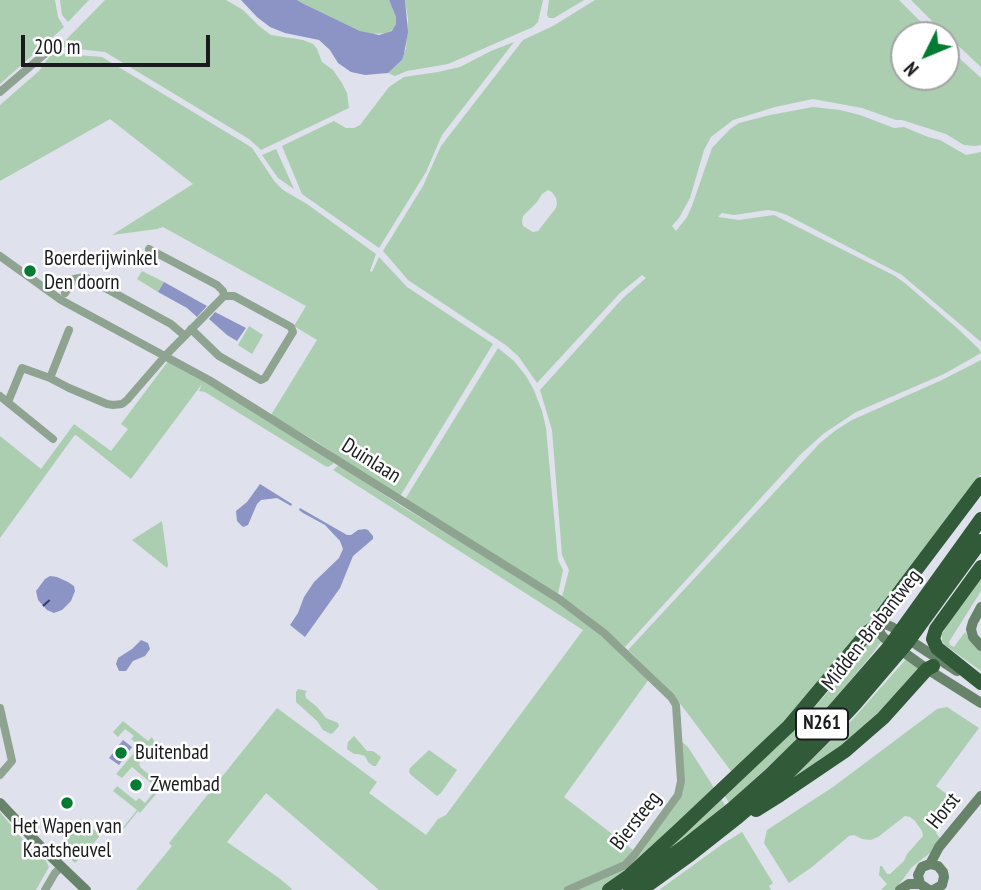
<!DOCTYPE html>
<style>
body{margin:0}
#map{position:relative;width:981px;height:890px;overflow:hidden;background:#dfe1ec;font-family:"PT Sans Narrow",sans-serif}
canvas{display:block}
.north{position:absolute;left:890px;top:21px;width:70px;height:70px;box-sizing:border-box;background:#fff;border:2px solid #a3a4a5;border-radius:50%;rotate:227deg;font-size:19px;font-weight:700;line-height:28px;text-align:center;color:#1a1b1e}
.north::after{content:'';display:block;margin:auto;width:24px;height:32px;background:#037c33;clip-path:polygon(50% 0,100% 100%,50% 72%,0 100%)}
.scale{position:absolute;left:21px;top:35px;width:189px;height:32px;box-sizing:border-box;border:4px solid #1a1b1e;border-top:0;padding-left:9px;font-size:21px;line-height:24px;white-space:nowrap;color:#1a1b1e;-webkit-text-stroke:5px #fff;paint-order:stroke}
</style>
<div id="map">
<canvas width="981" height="890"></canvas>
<div class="north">N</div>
<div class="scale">200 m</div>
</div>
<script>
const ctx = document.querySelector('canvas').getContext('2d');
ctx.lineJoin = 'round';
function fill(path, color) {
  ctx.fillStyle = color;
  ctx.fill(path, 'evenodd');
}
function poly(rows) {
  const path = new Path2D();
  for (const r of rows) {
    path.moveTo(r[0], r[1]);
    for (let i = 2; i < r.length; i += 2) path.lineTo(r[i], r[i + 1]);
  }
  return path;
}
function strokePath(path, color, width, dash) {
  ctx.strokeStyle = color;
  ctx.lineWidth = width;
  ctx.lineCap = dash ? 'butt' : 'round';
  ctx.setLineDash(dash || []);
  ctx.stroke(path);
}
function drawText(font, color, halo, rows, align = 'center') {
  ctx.font = font + ' "PT Sans Narrow",sans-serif';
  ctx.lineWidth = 5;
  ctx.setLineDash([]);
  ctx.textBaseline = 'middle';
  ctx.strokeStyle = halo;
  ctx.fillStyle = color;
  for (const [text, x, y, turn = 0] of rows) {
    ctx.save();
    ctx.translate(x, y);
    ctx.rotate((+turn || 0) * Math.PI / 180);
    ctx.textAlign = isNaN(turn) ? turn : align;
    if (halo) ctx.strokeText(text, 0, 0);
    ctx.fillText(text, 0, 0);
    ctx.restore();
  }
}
fill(poly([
 [0,0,55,0,58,17,64,27,0,84],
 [60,0,89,0,68,22,62,15],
 [105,0,226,0,243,10,259,26,271,35,303,40,313,44,317,49,322,62,333,70,342,83,347,93,349,108,261,150,249,139,110,55,105,52,59,47],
 [297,0,389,0,396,17,396,24,394,29,387,33,371,34,360,31,304,4],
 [405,0,543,0,538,22,533,27,448,64,407,71,395,76,388,73,402,60,406,48,408,19],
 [549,0,584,0,554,18,549,18,547,15],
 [595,0,899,0,934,35,904,35,904,77,946,77,946,46,981,78,981,145,976,146,964,145,946,134,902,120,896,120,862,108,813,99,775,107,733,120,711,137,704,150,690,198,679,218,672,226,676,231,687,217,692,206,712,148,730,129,739,123,770,115,813,107,840,110,860,115,894,128,904,127,928,137,940,140,966,155,981,152,981,342,902,275,787,215,775,211,768,210,734,215,722,213,718,217,739,220,774,215,895,276,906,284,958,329,979,349,981,353,944,374,856,412,823,434,800,455,625,647,586,614,562,597,569,570,562,555,552,430,540,390,622,299,646,278,642,275,620,293,537,383,519,357,507,346,408,280,383,251,423,186,441,146,523,40,553,26],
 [548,190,552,192,556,198,557,203,556,208,538,231,533,232,523,226,522,222,523,216,537,202,542,194],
 [911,0,981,0,981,67,938,27],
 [514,42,442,135,426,172,379,248,302,194,282,146,334,121,346,128,354,128,360,125,389,87,404,77,438,72,460,67,491,51],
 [52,53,102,57,246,144,252,148,275,182,283,190,307,204,376,254,370,271,372,272,379,257,407,287,493,344,399,498,317,442,271,415,317,340,294,326,306,306,163,227,157,229,112,235,193,184,110,119,0,181,0,105,39,71],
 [276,149,294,189,278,178,262,155],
 [142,271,164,282,158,292,137,279],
 [249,326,263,335,252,354,238,345],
 [498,348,514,361,526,376,534,390,542,411,546,428,558,560,563,570,558,594,404,501],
 [169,360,298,438,333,461,333,464,328,467,325,466,205,392,199,391,202,384,131,479,76,435,74,436,0,538,0,436,41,469,74,424,111,451,128,429,121,424],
 [981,360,981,474,874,613,870,624,811,696,738,768,731,771,682,706,663,684,628,650,820,443,836,430,852,420,942,380],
 [339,465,401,506,524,580,576,615,621,652,649,679,564,797,633,850,619,866,564,890,379,890,266,793,227,842,279,878,292,889,291,890,136,890,172,846,169,843,277,708,377,782,369,793,426,835,438,819,446,815,583,630,333,470],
 [162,521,168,565,167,568,132,540],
 [981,575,981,591,949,642,950,645,954,647,965,632,968,637,981,649,981,671,945,645,942,641,942,634,952,617],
 [874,632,881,642,869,658,813,725,729,803,725,796,804,719,836,683],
 [907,658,920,668,892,702,848,742,778,792,853,719],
 [298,689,307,691,305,694,306,698,317,707,326,718,338,723,339,726,333,733,331,734,323,730,317,721,296,702,296,692],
 [947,707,979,728,936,786,958,803,936,833,941,840,930,853,912,867,895,890,881,890,887,884,879,875,880,866,882,866,887,874,890,874,904,861,907,854,923,836,922,831,915,821,910,817,905,816,878,837,871,840,862,839,854,835,849,836,812,867,789,883,764,843,767,830,833,787,937,709],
 [123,721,148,741,152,737,158,751,152,752,141,760,139,764,141,768,163,786,140,813,138,811,118,836,117,835,137,810,113,791,117,786,136,801,139,798,145,803,157,788,132,767,122,778,116,774,140,746,131,739,134,736,125,729,118,737,113,732],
 [354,736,367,751,373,751,381,757,376,766,373,766,368,762,365,756,358,754,354,754,347,749,348,742],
 [681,741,688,747,725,805,677,845,609,890,577,890,626,868,641,853,683,792],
 [429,750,457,770,441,793,437,796,411,775,409,772,410,768],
 [0,812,29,847,46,861,49,867,36,890,0,890],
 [81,819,99,834,99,837,75,863,59,848,71,827],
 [742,832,773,883,769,886,771,890,659,890,724,843]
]), '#abceb0');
fill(poly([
 [241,0,297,0,304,4,360,31,379,35,392,31,396,24,396,17,389,0,405,0,408,32,404,54,402,60,388,73,365,75,351,72,338,63,330,50,319,40,285,33,270,27,257,17],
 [164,282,207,306,197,317,187,308,158,292],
 [215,312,246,328,237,341,227,335,209,319],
 [260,484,292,504,291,506,277,498,261,500,257,504,248,525,243,527,237,521,236,511,247,502],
 [300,508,347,535,351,535,358,530,365,529,368,530,373,536,373,539,353,556,340,588,305,637,290,625,298,613,304,597,314,582,339,558,343,549,340,541,325,525,303,513,299,510],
 [50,576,57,577,68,582,74,586,75,591,71,601,62,610,54,613,47,610,38,600,36,591,45,579],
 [141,640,148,643,150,649,145,656,133,661,126,671,119,671,116,664,118,658,132,649],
 [123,740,132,747,119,765,109,758]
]), '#8c94c5');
strokePath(poly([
 [43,606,53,597]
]), '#353977', 2, [9, 7]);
strokePath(poly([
 [0,92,47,52],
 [149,249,217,285,223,291,224,296],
 [0,256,61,300,209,380,559,599,604,633,671,697,676,705,681,781,678,795,635,854,625,865,568,890],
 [65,293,74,279,85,277,171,324,185,336],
 [50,378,69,330],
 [0,396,53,439],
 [8,402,22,368,50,378,69,388,107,404,113,405,122,404,127,400,166,355,224,296,234,296,291,327,293,332,265,378,261,380,219,356,191,329],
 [0,708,12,761,0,775],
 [45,890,55,873,61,867]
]), '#8fa391', 8);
strokePath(poly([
 [981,607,973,622,971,629,973,637,981,646],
 [879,624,880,633,884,638,927,669,981,703],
 [879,624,885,624,892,627,917,645,957,671],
 [0,803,42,848,86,890],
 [930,864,939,847,981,796],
 [900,890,909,884,920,884],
 [929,890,920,884,918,875,922,867,930,864,938,866,943,872,944,877,942,885,933,890]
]), '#67846b', 10);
strokePath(poly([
 [981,567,936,629,933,639,937,648,981,683],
 [756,810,780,795,845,751,883,718,927,669,933,666],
 [629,886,685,846,733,808,770,775,821,725,889,647,981,519],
 [609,890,629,876,678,831,789,726,868,632,879,624,882,615,981,484],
 [641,890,691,854,738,817,778,783,828,733,855,704,907,643,981,541]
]), '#305a38', 14);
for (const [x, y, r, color] of [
 [30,271,7,"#037c33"],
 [121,753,7,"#037c33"],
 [136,785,7,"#037c33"],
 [67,803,7,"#037c33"]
]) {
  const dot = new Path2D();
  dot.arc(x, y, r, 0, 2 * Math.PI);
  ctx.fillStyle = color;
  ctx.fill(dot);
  strokePath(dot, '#fff', 2.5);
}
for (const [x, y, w] of [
 [822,724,52]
]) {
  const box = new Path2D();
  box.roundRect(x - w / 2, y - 15.5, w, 31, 5);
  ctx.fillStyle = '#fff';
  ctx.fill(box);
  strokePath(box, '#1a1b1e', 2);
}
drawText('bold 19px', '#1a1b1e', null, [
 ["N261",822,724]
]);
drawText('21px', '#1a1b1e', '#fff', [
 ["Boerderijwinkel",44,259],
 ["Den doorn",44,283],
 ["Buitenbad",135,753],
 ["Zwembad",150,785],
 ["Het Wapen van",67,827,"center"],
 ["Kaatsheuvel",67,851,"center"]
], 'left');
drawText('21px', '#1a1b1e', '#fff', [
 ["Duinlaan",371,461,32],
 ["Midden-Brabantweg",872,630,-52],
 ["Horst",944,811,-51],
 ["Biersteeg",636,821,-52]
]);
</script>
